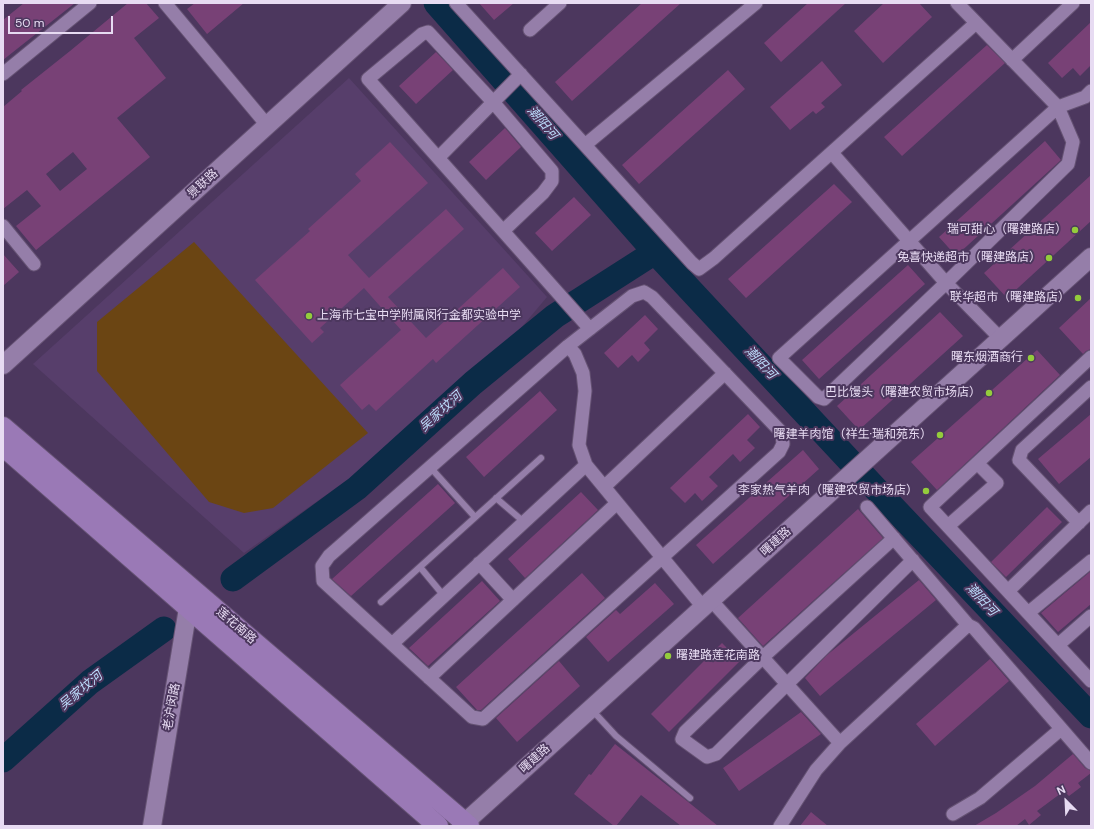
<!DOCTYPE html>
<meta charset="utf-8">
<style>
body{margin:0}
#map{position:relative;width:1094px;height:829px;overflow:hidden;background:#4c375e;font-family:"DM Sans",sans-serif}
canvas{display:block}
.frame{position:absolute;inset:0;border:4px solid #e7dbf2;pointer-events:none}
.north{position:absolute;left:1046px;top:781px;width:40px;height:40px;-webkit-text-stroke:3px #4c375e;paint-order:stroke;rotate:336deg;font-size:11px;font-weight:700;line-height:16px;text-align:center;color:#e7dbf2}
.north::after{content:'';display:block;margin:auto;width:14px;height:18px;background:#e7dbf2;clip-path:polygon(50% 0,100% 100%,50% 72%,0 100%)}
.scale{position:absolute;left:8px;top:16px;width:105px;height:18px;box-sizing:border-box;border:2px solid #e7dbf2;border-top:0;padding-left:5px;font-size:12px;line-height:14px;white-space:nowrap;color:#e7dbf2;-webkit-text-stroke:3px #4c375e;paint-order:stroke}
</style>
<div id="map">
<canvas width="1094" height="829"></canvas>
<div class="frame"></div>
<div class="north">N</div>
<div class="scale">50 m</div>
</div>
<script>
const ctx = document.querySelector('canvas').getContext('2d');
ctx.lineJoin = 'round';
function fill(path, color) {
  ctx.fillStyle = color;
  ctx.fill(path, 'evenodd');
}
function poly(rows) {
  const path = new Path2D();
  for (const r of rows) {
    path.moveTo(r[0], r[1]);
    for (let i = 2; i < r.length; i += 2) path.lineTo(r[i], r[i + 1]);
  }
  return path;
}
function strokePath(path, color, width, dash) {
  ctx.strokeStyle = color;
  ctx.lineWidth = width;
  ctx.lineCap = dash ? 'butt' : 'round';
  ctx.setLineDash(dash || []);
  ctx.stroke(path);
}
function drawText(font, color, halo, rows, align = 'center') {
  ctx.font = font + ' "DM Sans","Noto Sans SC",sans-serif';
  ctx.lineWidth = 4;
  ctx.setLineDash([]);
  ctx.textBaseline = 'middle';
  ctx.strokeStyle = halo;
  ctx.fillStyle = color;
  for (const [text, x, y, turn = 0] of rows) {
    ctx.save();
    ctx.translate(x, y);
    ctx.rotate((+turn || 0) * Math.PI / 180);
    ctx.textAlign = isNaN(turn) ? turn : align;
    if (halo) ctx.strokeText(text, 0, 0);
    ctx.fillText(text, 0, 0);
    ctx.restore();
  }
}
fill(poly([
 [349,78,547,297,515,335,367,466,244,553,33,364]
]), '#573e6b');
fill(poly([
 [194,242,368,433,273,508,244,513,209,502,97,371,97,322]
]), '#6b4513');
strokePath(poly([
 [436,3,655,252,888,502,1091,716],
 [233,579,357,488,473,383,555,316,655,252],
 [3,760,90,682,164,629]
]), '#0b2b47', 25);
fill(poly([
 [24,3,75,3,3,60,3,20],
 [128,3,146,3,159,18,134,38,166,78,117,118,150,157,36,250,16,226,41,206,27,190,3,209,3,107,22,91,21,90,70,51],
 [73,152,87,169,60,191,46,174],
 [195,3,244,3,207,34,187,9],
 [479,3,514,3,494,20],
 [642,3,681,3,572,101,555,82],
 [808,3,846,3,781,62,764,43],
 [884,3,919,3,932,17,883,63,854,31],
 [1091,22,1091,65,1080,76,1073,68,1062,78,1048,63],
 [987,45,1005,63,902,156,884,137],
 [436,52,453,70,416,104,399,86],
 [822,61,842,85,821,103,825,107,816,114,813,111,790,130,770,107],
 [728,70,745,89,639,184,622,165],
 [505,128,521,147,486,180,469,162],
 [1045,141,1061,160,956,256,939,237],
 [390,142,428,183,348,255,369,278,446,209,464,229,388,297,426,338,503,268,520,287,436,363,433,359,376,411,369,404,362,410,340,385,401,330,364,288,320,328,324,332,312,343,255,280,310,231,308,229,361,181,355,174],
 [1091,175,1091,221,1007,298,984,273],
 [834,184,852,202,746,298,728,279],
 [574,197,591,215,552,251,535,233],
 [3,254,19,272,3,286],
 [908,265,925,284,819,379,802,360],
 [1091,298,1091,349,1086,351,1083,354,1059,328],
 [940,312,963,336,859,430,837,406],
 [645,315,658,329,644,343,650,350,638,362,632,355,618,368,604,353],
 [1037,350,1060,375,937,490,911,462],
 [540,391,557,410,484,477,466,457],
 [748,414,760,427,747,440,755,448,740,462,733,454,709,477,718,486,702,501,695,493,685,503,670,488],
 [1091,414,1091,457,1059,484,1038,459],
 [803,450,819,469,713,564,696,545],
 [438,484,455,503,351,596,332,579],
 [581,492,598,510,525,578,508,559],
 [1047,507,1062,522,1006,577,991,562],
 [858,509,883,538,763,646,738,618],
 [1091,571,1091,604,1058,632,1041,613],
 [582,573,605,598,481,710,477,710,456,687],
 [919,580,936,600,820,696,805,678,827,655],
 [482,581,500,601,428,666,409,648],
 [655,583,674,604,608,662,586,637,616,610,620,614],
 [722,643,740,661,669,732,651,714],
 [990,659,1009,681,935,746,916,724],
 [559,661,580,686,517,742,496,718],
 [801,712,821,734,739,791,723,768],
 [615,744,687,801,718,826,681,826,641,795,616,826,614,826,574,794,589,774,591,775],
 [1073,754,1085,768,1091,771,1091,773,1078,783,1081,787,1069,796,1064,791,1037,811,1041,815,1029,825,1025,819,1016,826,974,826,996,813,1035,786],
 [811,812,828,826,800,826]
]), '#784176');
const lane = poly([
 [430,467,475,517],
 [496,498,524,522],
 [420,567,444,596],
 [381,602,541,458],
 [592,710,616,736,690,798]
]);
const street = poly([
 [165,3,267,125],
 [456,3,692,263,699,269,714,258,783,196,976,23],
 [957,3,1058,107,1073,142,1068,164,946,283,824,399,818,397,779,358,1058,107,1085,97,1091,91],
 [530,30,560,3],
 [1012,60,1073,3],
 [3,74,90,3],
 [585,145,756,3],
 [832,153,946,283,1001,339],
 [438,158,521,74],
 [3,226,34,264],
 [503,231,543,193,552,181,552,171,493,102,428,32,422,34,368,79,590,329],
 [644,292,652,297,782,433,783,444,779,452,483,719,472,717,323,581,322,566,329,556,568,346,632,296,644,292],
 [568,346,575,354,583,373,585,391,579,445,586,465,703,607],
 [1091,357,930,507,1091,681],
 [604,487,725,373],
 [867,507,968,625],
 [1079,523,1019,460,1022,450,1091,387],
 [948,526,997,483,977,463],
 [894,538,763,657,685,732,682,739,707,757,716,754,913,560],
 [479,563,513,600],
 [1008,591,1091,511],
 [711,600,840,743],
 [1028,613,1091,561],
 [392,644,586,465],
 [1058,645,1091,616],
 [429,678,617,503],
 [953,814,980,798,1061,729],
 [780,826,816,770,840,743,968,625,974,628,1091,763]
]);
const secondary = poly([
 [3,365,402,3],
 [152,826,190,596],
 [461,826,1091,257]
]);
const primary = poly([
 [3,427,469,826],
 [3,446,438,826]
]);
strokePath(lane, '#655273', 8);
strokePath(street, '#655273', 15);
strokePath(secondary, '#655273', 20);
strokePath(primary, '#655273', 22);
strokePath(lane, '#957ea9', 6);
strokePath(street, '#957ea9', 13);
strokePath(secondary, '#957ea9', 18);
strokePath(primary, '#9a79b6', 20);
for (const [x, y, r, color] of [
 [1075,230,4,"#94cc3c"],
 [1049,258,4,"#94cc3c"],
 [1078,298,4,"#94cc3c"],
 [309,316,4,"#94cc3c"],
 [1031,358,4,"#94cc3c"],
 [989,393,4,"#94cc3c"],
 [940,435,4,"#94cc3c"],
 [926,491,4,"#94cc3c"],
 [668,656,4,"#94cc3c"]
]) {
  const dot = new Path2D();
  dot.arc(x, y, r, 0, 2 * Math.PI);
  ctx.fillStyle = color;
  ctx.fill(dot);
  strokePath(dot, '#4c375e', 1.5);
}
drawText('12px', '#e7dbf2', '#4c375e', [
 ["景联路",203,184,-42],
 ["曙建路",776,542,-42],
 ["莲花南路",236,626,41],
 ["老沪闵路",172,707,-80],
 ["曙建路",535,759,-42]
]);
drawText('12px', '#e7dbf2', '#4c375e', [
 ["瑞可甜心（曙建路店）",1067,230],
 ["兔喜快递超市（曙建路店）",1041,258],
 ["联华超市（曙建路店）",1070,298],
 ["上海市七宝中学附属闵行金都实验中学",317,316,"left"],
 ["曙东烟酒商行",1023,358],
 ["巴比馒头（曙建农贸市场店）",981,393],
 ["曙建羊肉馆（祥生·瑞和苑东）",932,435],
 ["李家热气羊肉（曙建农贸市场店）",918,491],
 ["曙建路莲花南路",676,656,"left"]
], 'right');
drawText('italic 13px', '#bcdcfb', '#4c375e', [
 ["潮阳河",542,123,49],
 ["潮阳河",760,363,47],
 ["吴家坟河",441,412,-42],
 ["潮阳河",981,600,47],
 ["吴家坟河",81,691,-40]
]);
</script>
